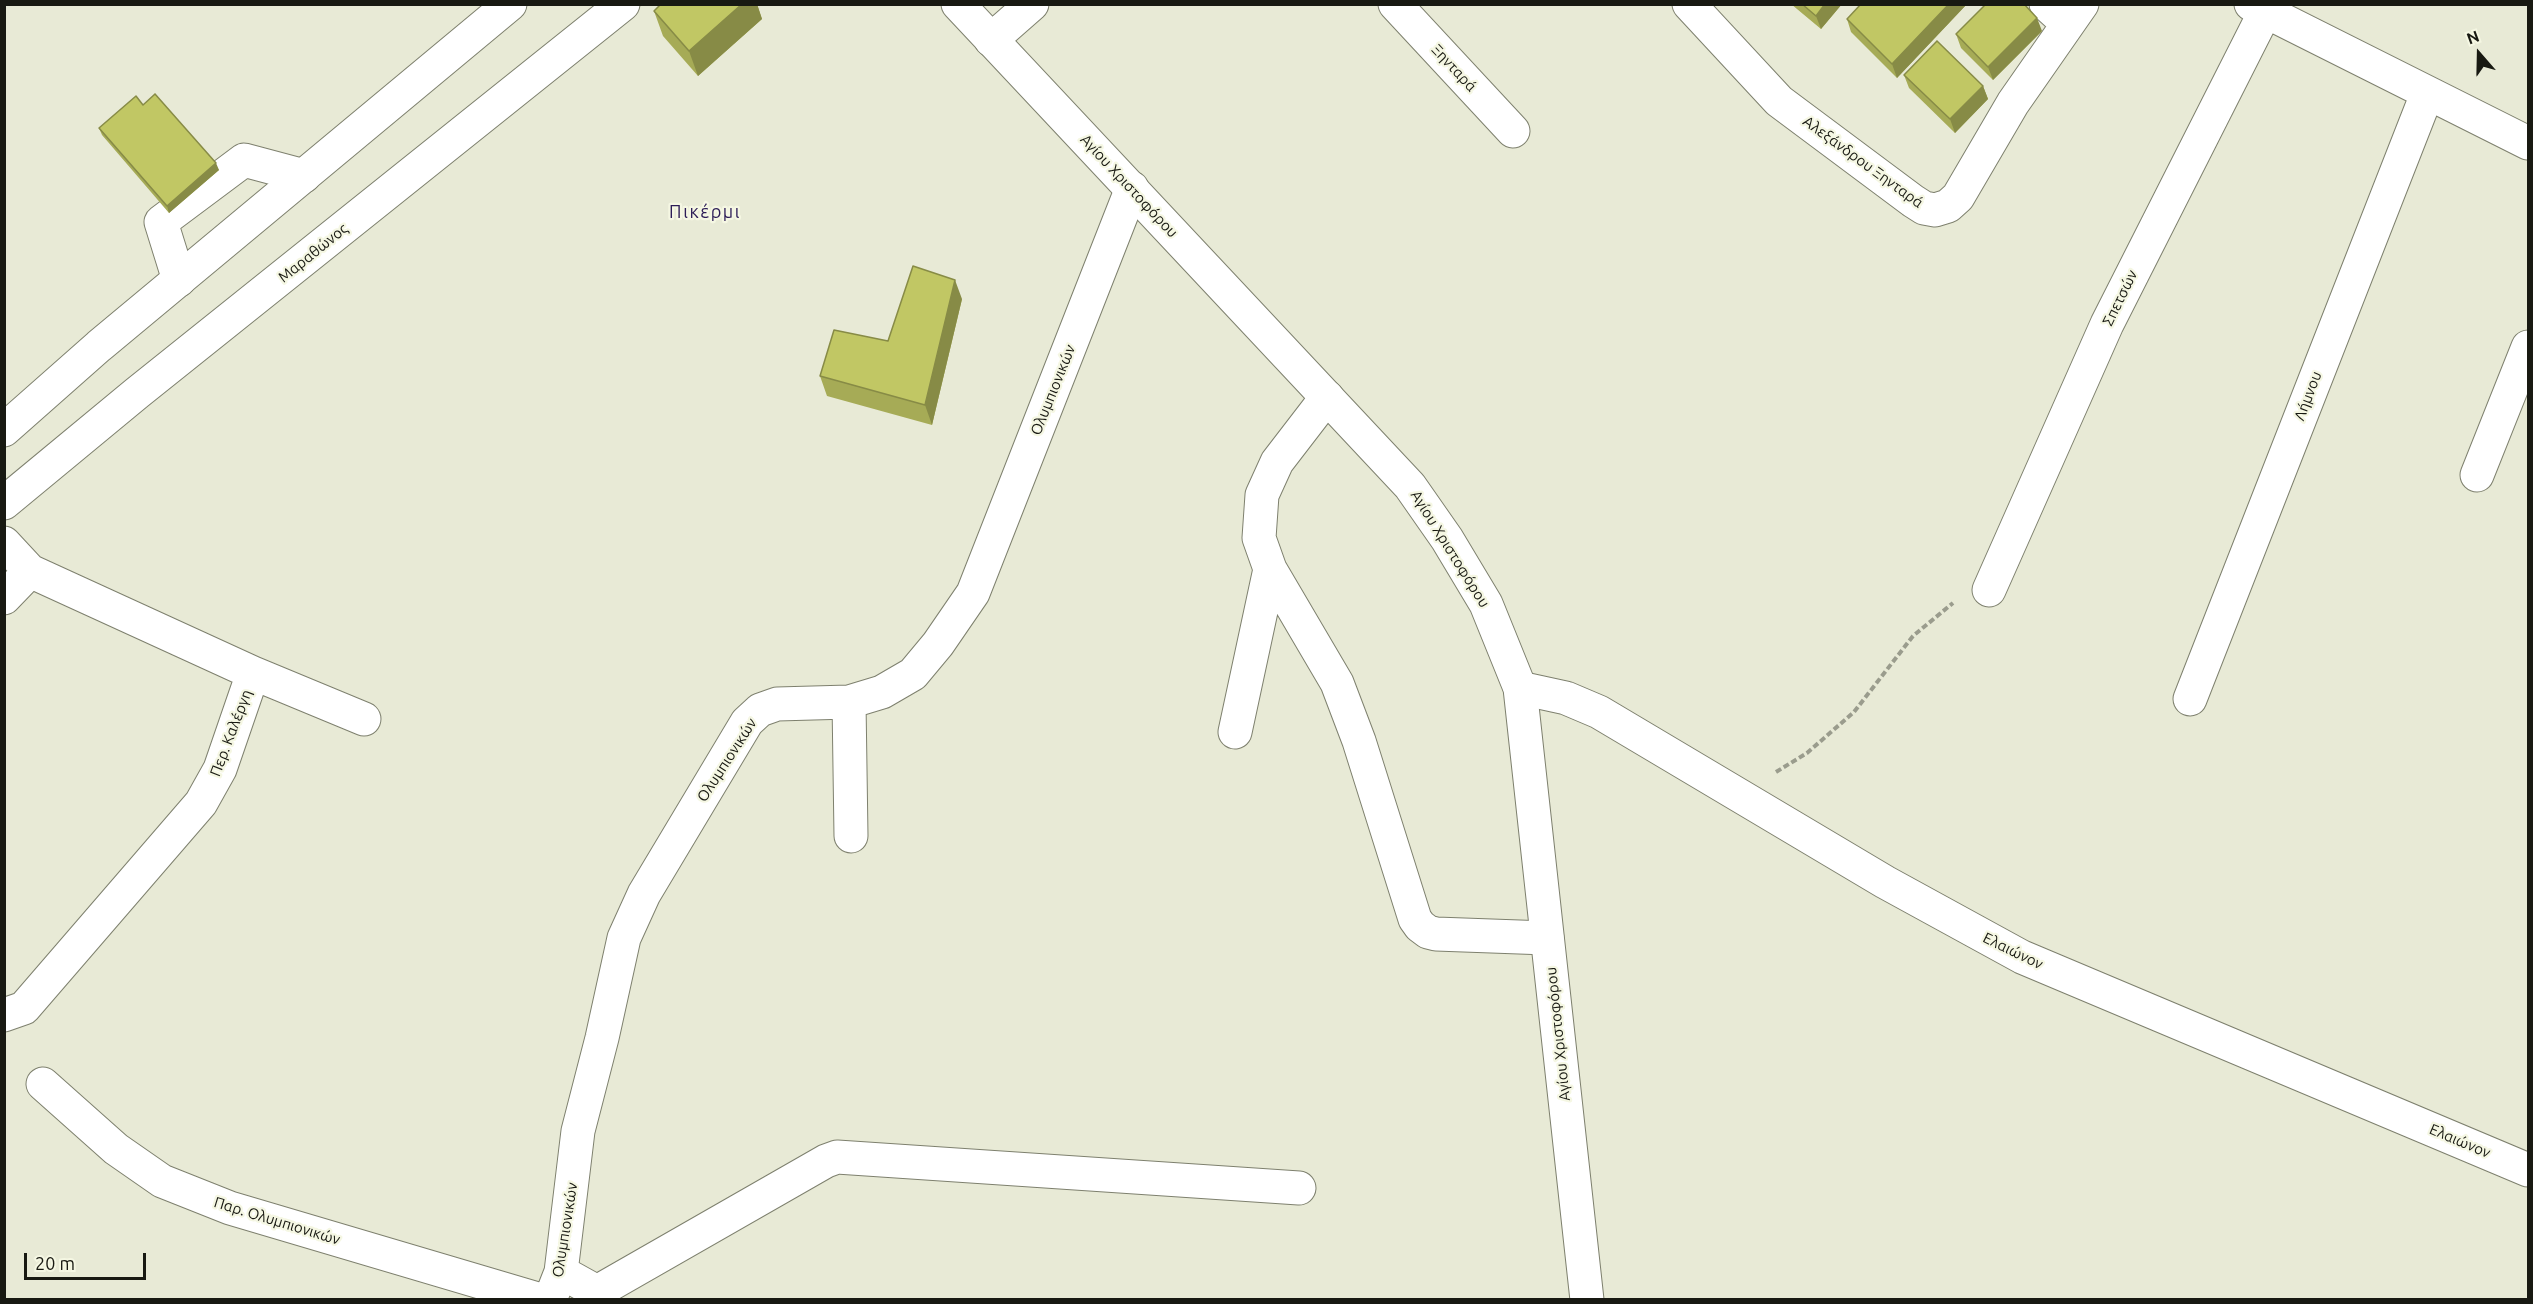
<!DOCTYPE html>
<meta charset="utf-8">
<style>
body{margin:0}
#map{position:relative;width:2533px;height:1304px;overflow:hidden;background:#e8ead6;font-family:Ubuntu,sans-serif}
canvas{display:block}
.frame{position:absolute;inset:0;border:6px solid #181912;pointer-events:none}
.north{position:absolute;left:2449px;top:24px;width:60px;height:60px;-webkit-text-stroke:4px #f5f7e3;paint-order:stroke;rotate:340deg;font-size:16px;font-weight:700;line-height:24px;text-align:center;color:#181912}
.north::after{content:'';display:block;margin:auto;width:21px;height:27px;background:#181912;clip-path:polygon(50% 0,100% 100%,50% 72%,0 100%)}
.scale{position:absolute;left:24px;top:1253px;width:122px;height:27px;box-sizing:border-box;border:3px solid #181912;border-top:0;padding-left:8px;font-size:18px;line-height:21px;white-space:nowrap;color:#181912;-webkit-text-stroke:4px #f5f7e3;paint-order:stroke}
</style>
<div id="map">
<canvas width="2533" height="1304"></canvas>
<div class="frame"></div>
<div class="north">N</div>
<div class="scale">20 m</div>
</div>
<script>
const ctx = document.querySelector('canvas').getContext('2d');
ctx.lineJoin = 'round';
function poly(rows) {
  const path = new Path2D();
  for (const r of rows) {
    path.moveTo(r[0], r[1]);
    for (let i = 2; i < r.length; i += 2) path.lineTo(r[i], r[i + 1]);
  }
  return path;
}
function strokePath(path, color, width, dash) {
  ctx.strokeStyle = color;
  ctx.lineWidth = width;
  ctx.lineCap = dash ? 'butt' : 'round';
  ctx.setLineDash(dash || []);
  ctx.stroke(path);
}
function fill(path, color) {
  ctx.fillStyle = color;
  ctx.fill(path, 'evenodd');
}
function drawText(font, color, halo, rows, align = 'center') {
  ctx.font = font + ' Ubuntu,sans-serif';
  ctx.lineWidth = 4.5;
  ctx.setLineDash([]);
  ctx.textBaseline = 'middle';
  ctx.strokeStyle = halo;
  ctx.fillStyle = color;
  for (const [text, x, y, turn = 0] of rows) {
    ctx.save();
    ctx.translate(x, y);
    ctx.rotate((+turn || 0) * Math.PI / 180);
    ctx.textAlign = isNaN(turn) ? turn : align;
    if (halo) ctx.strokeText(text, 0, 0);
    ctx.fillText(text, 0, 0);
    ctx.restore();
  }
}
const minor = poly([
 [1395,4,1513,131],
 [1689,4,1779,101,1913,201,1924,208,1935,210,1948,206,1958,197,2013,103,2082,4],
 [2046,4,2068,24],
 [2251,4,2528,143],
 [991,40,1032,4],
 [179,280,161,222,244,160,304,176],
 [2477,475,2528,347],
 [4,543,30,571,253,673,220,769,201,803,24,1008,4,1015],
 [1270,569,1337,683,1359,741,1415,919,1420,926,1428,932,1436,934,1547,938],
 [1989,590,2107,324,2265,12],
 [4,598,30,571],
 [253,673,364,719],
 [1520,688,1566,698,1599,712,1885,882,2022,957,2528,1170],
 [2190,699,2427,94],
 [849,702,851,836],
 [1235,732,1270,569,1259,538,1262,495,1277,462,1327,397],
 [43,1084,116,1149,162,1181,230,1208,541,1300],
 [561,1272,597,1292,826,1161,837,1157,1299,1188],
 [550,1300,561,1272,578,1131,602,1038,624,938,644,894,747,722,760,710,777,704,849,702,882,692,913,674,938,644,973,593,1132,188]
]);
const major = poly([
 [958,4,1410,486,1447,539,1486,604,1520,688,1587,1300],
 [4,430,99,346,510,4],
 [4,503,137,393,623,4]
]);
strokePath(minor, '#7e806e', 35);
strokePath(major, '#7e806e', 35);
strokePath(poly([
 [1776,772,1807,753,1854,712,1913,636,1953,603]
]), '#9a9c8d', 4, [6, 3]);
strokePath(minor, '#fff', 33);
strokePath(major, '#fff', 33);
fill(poly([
 [661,4,757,4,762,19,698,76,663,36,654,11],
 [1791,4,1842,4,1821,29],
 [1967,4,1897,78,1851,32,1847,19],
 [2042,31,1993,80,1961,48,1956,34],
 [1904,75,1983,86,1988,99,1955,133,1909,88],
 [143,105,219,170,169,213,102,135,99,128],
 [962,299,932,425,827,396,820,376,888,341]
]), '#a6ab56');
fill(poly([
 [742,4,757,4,762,19,698,76,689,51],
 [1825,4,1842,4,1821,29,1816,16],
 [1949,4,1967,4,1897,78,1892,64],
 [2037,18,2042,31,1993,80,1988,67],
 [1983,86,1988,99,1955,133,1950,119],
 [216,163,219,170,169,213,167,206],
 [955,280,962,299,932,425,925,405]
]), '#878b46');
const building = poly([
 [661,4,742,4,689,51,654,11,661,4],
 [1802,4,1825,4,1816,16,1802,4],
 [1861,4,1949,4,1892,64,1847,19,1861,4],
 [1986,4,2024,4,2037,18,1988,67,1956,34,1986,4],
 [1937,41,1983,86,1950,119,1904,75,1937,41],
 [155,94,216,163,167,206,99,128,136,96,143,105,155,94],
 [913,266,955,280,925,405,820,376,834,330,888,341,913,266]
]);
fill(building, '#c1c764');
strokePath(building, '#878b46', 1.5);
drawText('15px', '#181912', '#f5f7e3', [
 ["Ξηνταρά",1454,68,47],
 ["Αλεξάνδρου Ξηνταρά",1863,162,36],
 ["Αγίου Χριστοφόρου",1129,186,47],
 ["Μαραθώνος",313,253,-39],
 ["Σπετσών",2120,298,-64],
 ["Ολυμπιονικών",1053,390,-68],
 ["Λήμνου",2308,396,-69],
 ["Αγίου Χριστοφόρου",1450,549,58],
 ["Περ. Καλέργη",231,733,-69],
 ["Ολυμπιονικών",727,760,-57],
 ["Ελαιώνον",2013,951,26],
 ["Αγίου Χριστοφόρου",1558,1034,-96],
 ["Ελαιώνον",2460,1141,23],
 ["Παρ. Ολυμπιονικών",277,1221,17],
 ["Ολυμπιονικών",565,1230,-81]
]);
ctx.letterSpacing = '1.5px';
drawText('18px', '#2d1d57', '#f5f7e3', [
 ["Πικέρμι",705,212]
]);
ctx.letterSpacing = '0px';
</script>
